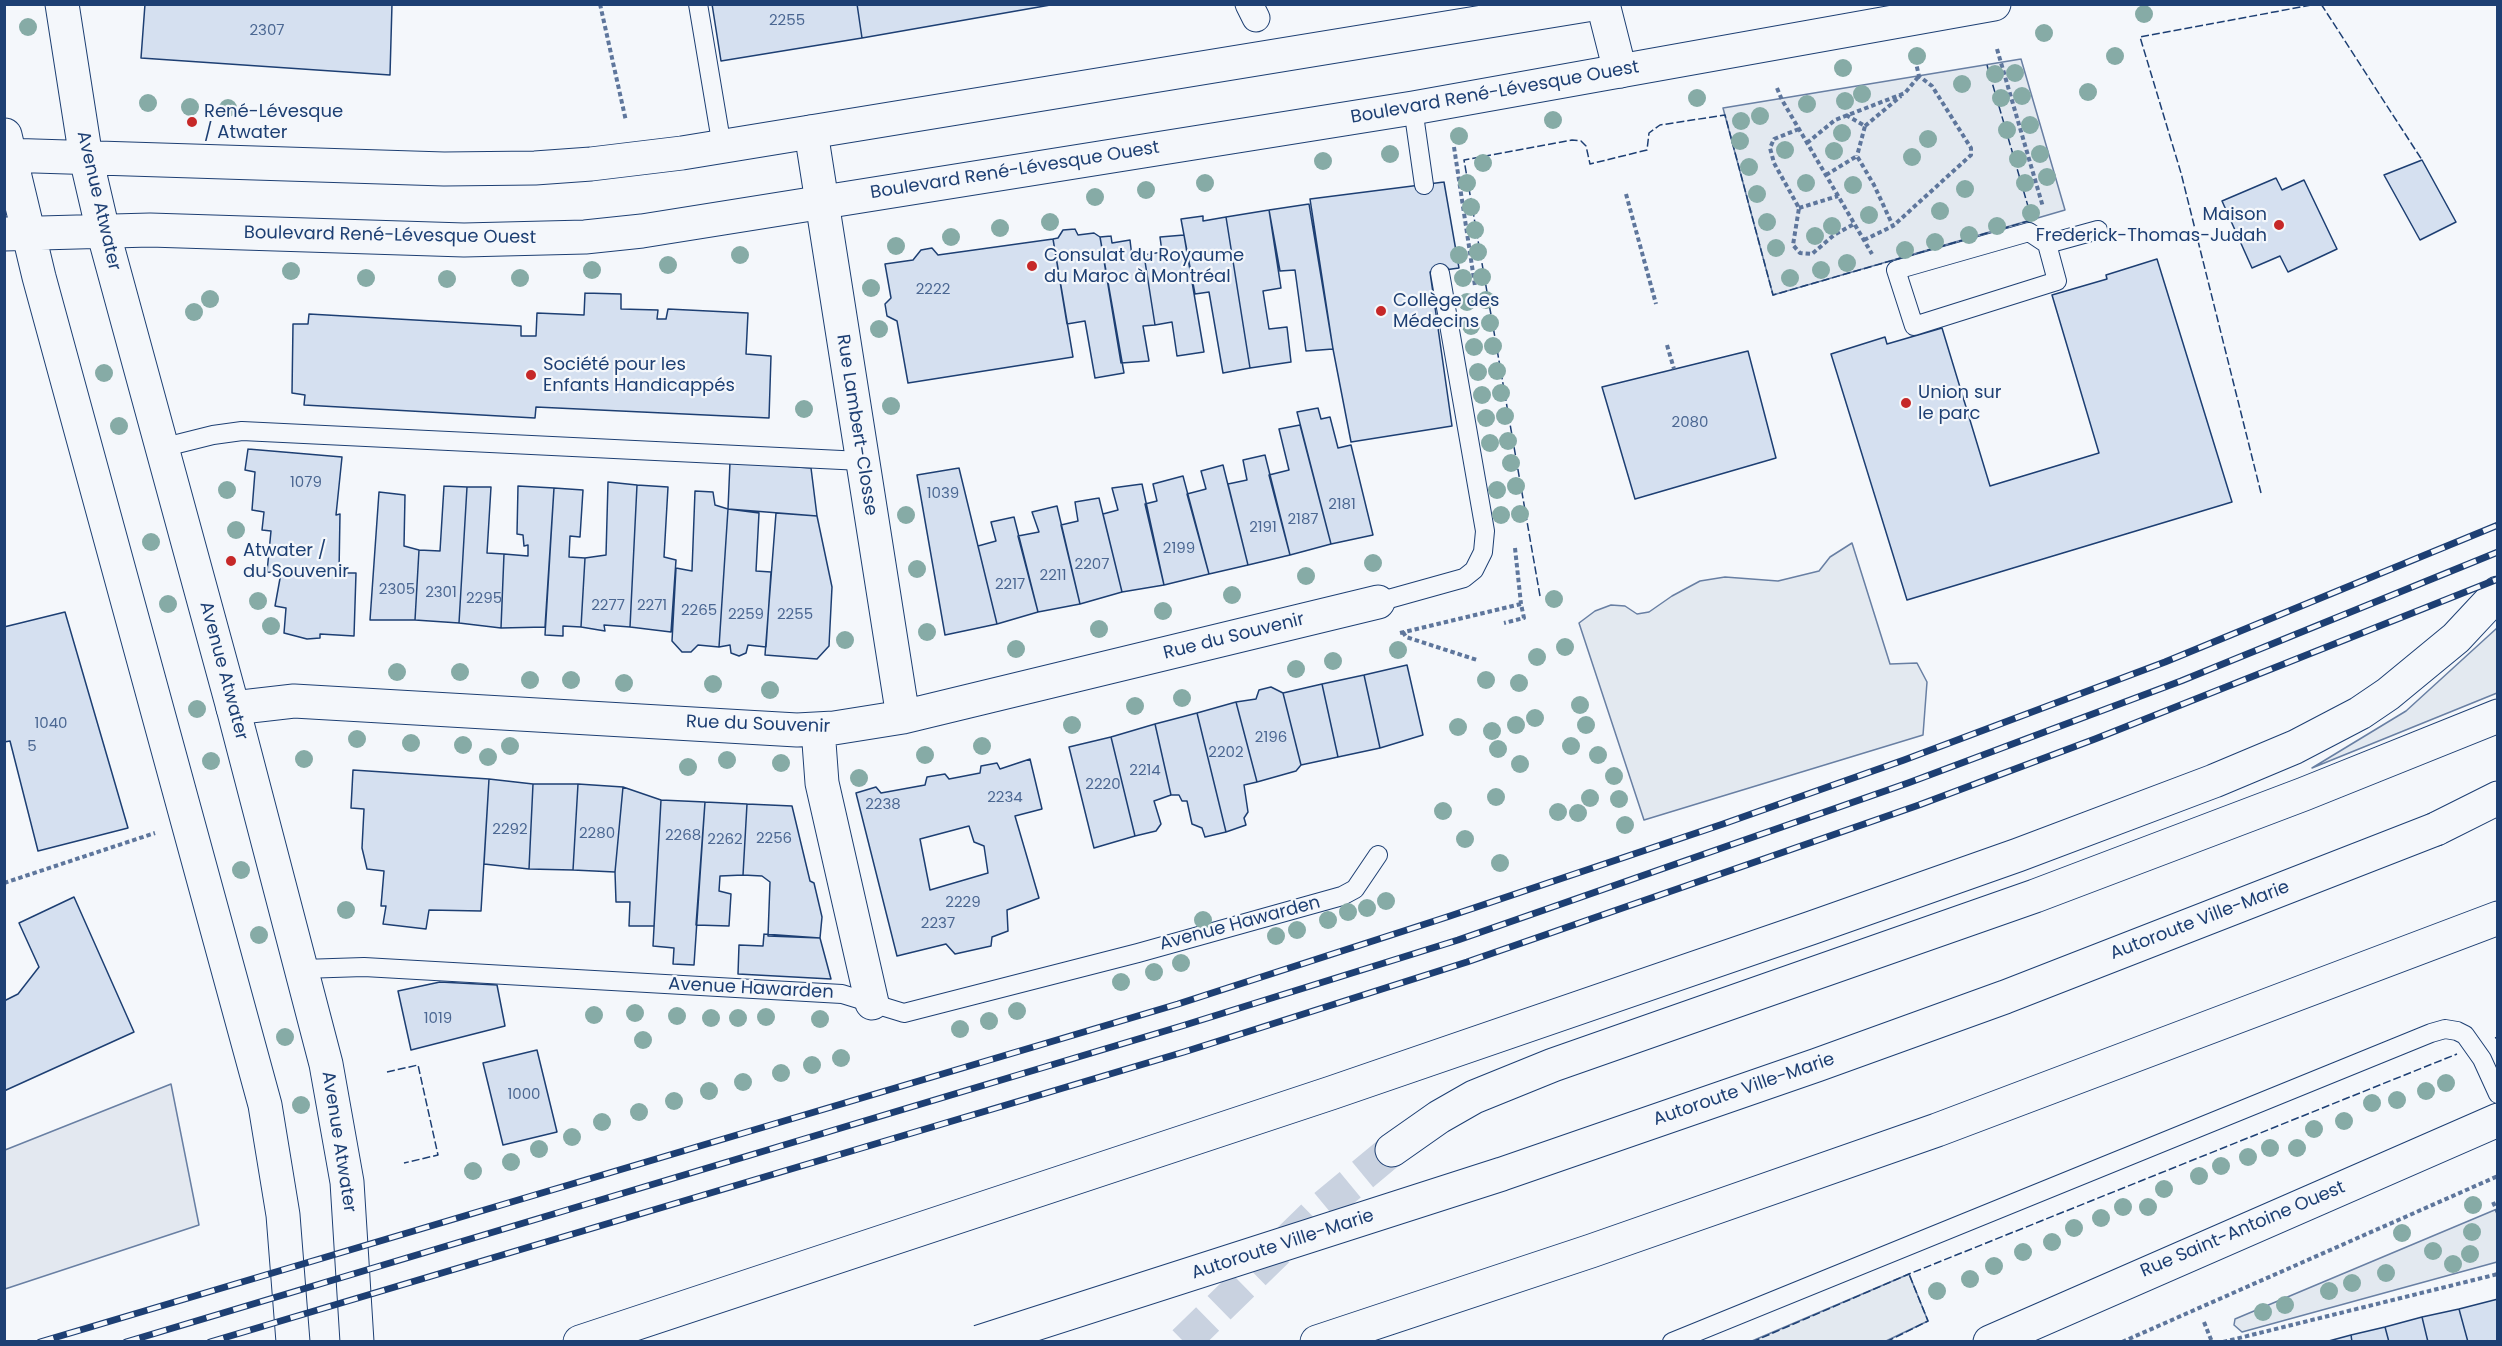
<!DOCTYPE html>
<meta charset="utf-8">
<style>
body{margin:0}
#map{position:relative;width:2502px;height:1346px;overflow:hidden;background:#f4f7fb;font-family:Poppins,sans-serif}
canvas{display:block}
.frame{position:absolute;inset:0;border:6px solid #1d3f73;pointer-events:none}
</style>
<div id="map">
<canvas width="2502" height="1346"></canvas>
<div class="frame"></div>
</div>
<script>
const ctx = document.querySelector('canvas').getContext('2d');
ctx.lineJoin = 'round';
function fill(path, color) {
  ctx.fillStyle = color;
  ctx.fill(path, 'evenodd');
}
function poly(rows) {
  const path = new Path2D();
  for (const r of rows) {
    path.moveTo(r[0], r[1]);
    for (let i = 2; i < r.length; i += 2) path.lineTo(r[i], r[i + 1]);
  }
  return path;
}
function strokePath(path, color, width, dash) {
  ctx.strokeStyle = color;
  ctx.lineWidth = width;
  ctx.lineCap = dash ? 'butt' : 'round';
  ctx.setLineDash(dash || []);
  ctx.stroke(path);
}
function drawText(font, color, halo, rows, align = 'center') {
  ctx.font = font + ' Poppins,sans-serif';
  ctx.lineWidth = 4.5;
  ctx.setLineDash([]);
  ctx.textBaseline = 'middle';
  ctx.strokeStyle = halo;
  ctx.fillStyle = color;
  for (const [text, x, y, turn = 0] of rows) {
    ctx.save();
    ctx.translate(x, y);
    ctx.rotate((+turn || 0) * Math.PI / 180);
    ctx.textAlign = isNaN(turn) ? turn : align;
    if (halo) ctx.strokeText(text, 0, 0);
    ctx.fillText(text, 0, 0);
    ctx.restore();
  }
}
const green = poly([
 [2021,59,2065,210,1773,295,1723,108,2021,59],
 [1852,543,1890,664,1917,663,1927,682,1923,735,1644,820,1579,623,1595,611,1611,605,1625,606,1637,614,1649,612,1672,596,1700,581,1725,577,1778,581,1819,571,1830,557,1852,543],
 [2497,628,2497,693,2312,768,2406,711,2497,628],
 [2497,1209,2497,1262,2242,1332,2234,1325,2235,1319,2497,1209],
 [1909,1274,1928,1321,1886,1341,1752,1341,1909,1274]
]);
fill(green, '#e3e9f0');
strokePath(green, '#687fa3', 1.5);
const parking = poly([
 [171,1084,199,1225,5,1289,5,1150,171,1084]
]);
fill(parking, '#e3e8f0');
strokePath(parking, '#687fa3', 1.5);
const building = poly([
 [145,4,392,4,390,75,141,58,145,4],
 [712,4,857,4,862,38,721,61,712,4],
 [857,4,1056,4,862,38,857,4],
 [2422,160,2456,222,2420,240,2384,175,2422,160],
 [2276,178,2282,190,2304,180,2337,249,2288,272,2280,256,2252,268,2222,201,2276,178],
 [1444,182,1459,268,1430,272,1452,426,1351,442,1333,349,1310,199,1444,182],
 [1309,204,1333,349,1306,351,1295,270,1280,271,1269,210,1309,204],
 [1269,210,1281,288,1263,291,1269,329,1287,327,1291,362,1250,368,1226,217,1269,210],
 [1203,216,1203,221,1226,217,1250,368,1223,373,1209,292,1195,294,1181,219,1203,216],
 [1075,229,1078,235,1094,233,1100,237,1124,373,1095,378,1085,321,1067,324,1053,239,1058,238,1063,230,1075,229],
 [1184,235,1204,352,1177,356,1172,322,1155,325,1144,255,1162,252,1160,237,1184,235],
 [1111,236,1112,243,1130,240,1132,257,1144,255,1155,325,1143,326,1149,361,1121,363,1100,237,1111,236],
 [1053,239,1073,357,908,383,897,321,887,316,885,304,891,298,885,264,913,260,921,250,932,248,938,255,1053,239],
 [2157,259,2232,502,1907,600,1831,354,1885,337,1887,344,1942,328,1990,486,2099,453,2052,295,2107,279,2106,275,2157,259],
 [585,293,621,294,621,309,658,310,657,319,666,319,668,309,748,313,746,354,771,356,769,418,536,407,535,418,304,405,305,395,292,393,293,324,308,324,309,314,521,326,521,336,536,336,537,313,584,315,585,293],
 [1748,351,1776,458,1635,499,1602,387,1748,351],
 [1318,408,1321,419,1330,417,1338,448,1351,445,1373,535,1331,544,1297,412,1318,408],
 [1300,425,1331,544,1290,555,1269,475,1289,470,1279,429,1300,425],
 [248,449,342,457,336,515,340,514,339,573,356,573,354,636,320,634,320,638,307,639,284,633,286,608,275,606,281,573,267,572,271,531,262,530,264,512,252,510,255,472,245,470,248,449],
 [1265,455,1290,555,1248,565,1228,484,1247,480,1243,460,1265,455],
 [730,462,811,468,817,516,728,509,730,462],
 [1223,465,1248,565,1209,574,1187,494,1206,489,1201,471,1223,465],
 [959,468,997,624,945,635,917,475,959,468],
 [1183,476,1209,574,1164,585,1145,504,1157,501,1153,484,1183,476],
 [608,482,637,485,630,627,604,625,605,631,581,627,585,558,606,555,608,482],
 [1142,484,1164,585,1122,592,1103,514,1118,510,1112,488,1142,484],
 [637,485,668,487,664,557,676,560,671,632,630,627,637,485],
 [444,486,467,487,459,623,415,620,419,550,440,551,444,486],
 [518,486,554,488,545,627,501,628,504,554,528,556,528,545,524,546,523,535,517,534,518,486],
 [467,487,491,487,487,553,504,554,501,628,459,623,467,487],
 [554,488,583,490,580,537,570,536,569,557,585,558,581,627,563,626,563,636,545,635,554,488],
 [695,491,713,492,715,505,728,509,719,647,698,645,691,652,682,652,672,641,676,568,692,571,695,491],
 [379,492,405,495,404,546,419,550,415,620,370,620,379,492],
 [1099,498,1122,592,1080,604,1061,525,1078,521,1075,502,1099,498],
 [1057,506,1080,604,1038,612,1018,536,1039,532,1032,512,1057,506],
 [728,509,759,513,756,571,771,572,766,647,748,645,746,653,739,656,731,653,730,645,719,647,728,509],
 [776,513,817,516,832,587,829,646,817,659,765,655,776,513],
 [1014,517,1038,612,997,624,978,546,996,541,991,522,1014,517],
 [65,612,128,828,38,851,10,741,4,742,4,627,65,612],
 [1407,665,1423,735,1380,748,1364,675,1407,665],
 [1364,675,1380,748,1338,757,1322,684,1364,675],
 [1322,684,1338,757,1301,765,1283,693,1322,684],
 [1271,687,1283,693,1301,765,1296,771,1257,782,1236,702,1256,699,1259,690,1271,687],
 [1236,702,1257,782,1244,785,1248,812,1244,818,1246,825,1226,832,1197,713,1236,702],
 [1197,713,1226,832,1205,837,1202,828,1192,824,1187,801,1182,801,1179,795,1171,795,1155,724,1197,713],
 [1155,724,1171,795,1154,801,1161,824,1156,831,1135,836,1111,737,1155,724],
 [1111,737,1135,836,1094,848,1069,747,1111,737],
 [1030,759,1042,809,1015,816,1039,898,1007,910,1008,931,992,937,991,946,955,954,946,944,897,956,856,793,876,787,881,793,925,785,927,777,945,774,949,779,980,773,981,766,997,763,1000,769,1030,759],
 [969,826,974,842,984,846,988,873,930,890,920,839,969,826],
 [353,770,489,779,481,911,429,910,426,929,383,924,386,906,381,906,384,871,367,869,362,848,364,809,351,808,353,770],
 [489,779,533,784,529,869,484,864,489,779],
 [533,784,578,784,573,870,529,869,533,784],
 [578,784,623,787,615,872,573,870,578,784],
 [623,787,661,800,654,926,629,926,630,902,616,902,615,872,623,787],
 [661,800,705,802,694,965,673,964,674,948,653,946,661,800],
 [705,802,747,804,743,875,720,876,719,891,731,894,729,926,696,925,705,802],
 [747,804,792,806,810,881,814,883,822,917,820,938,768,936,770,882,762,876,743,875,747,804],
 [74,897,134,1032,4,1091,4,1001,18,994,39,967,19,923,74,897],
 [764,934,820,938,831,979,738,974,739,945,763,946,764,934],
 [440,982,497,985,505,1026,411,1050,398,991,440,982],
 [537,1050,557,1132,503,1145,483,1063,537,1050],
 [2498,1299,2498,1342,2468,1342,2459,1309,2498,1299],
 [2459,1309,2468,1342,2428,1342,2422,1317,2459,1309],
 [2422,1317,2428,1342,2389,1342,2385,1327,2422,1317],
 [2385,1327,2389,1342,2352,1342,2351,1335,2385,1327],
 [2351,1335,2352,1342,2325,1342,2351,1335]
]);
fill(building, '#d5e0f0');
strokePath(building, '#1d3f73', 1.5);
strokePath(poly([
 [1184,1342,1315,1214,1392,1150]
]), '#c9d2e0', 33, [33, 16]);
const service = poly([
 [698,4,722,147],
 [1413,108,1424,185],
 [2029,232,2047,244,2057,281,1914,326,1896,270,2029,232],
 [2047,244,2098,230],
 [161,448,213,435,242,431,862,461],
 [1378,602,1464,578,1474,570,1483,552,1485,531,1440,273],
 [302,969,364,967,842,994,904,1013,1138,953,1342,896,1355,889,1378,855],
 [1672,1342,2431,1033,2445,1029,2457,1031,2465,1035,2482,1059,2498,1094]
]);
const pedestrian = poly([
 [1249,4,1256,18]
]);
const minor = poly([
 [1603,4,1620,71],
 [811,132,903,717],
 [233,708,294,701,797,730,834,728,903,717,1378,602],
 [818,729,822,783,872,1003]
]);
const secondary = poly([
 [62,4,86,158,103,231,233,708,326,1064,347,1182,357,1342],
 [5,135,39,277,265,1105,283,1215,293,1342],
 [4,155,444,169,535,168,591,164,682,153,1593,4],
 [4,234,150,230,464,240,585,237,642,231,1413,108,1994,4],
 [1990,1342,2498,1120]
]);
const trunk = poly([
 [2436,829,2498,798],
 [1392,1150,1439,1117,1474,1097,1553,1065,2035,896,2304,794,2498,716],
 [580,1342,1331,1093,1811,928,2018,855,2214,781,2295,747,2360,713,2388,694,2456,638,2498,593],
 [1317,1342,1591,1251,1937,1130,2498,918]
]);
strokePath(service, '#1d3f73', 20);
strokePath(pedestrian, '#1d3f73', 29);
strokePath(minor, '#1d3f73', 35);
strokePath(secondary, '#1d3f73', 35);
strokePath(trunk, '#1d3f73', 35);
strokePath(poly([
 [600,4,626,121],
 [1997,49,2043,207],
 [1777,88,1782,100,1872,254],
 [1846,115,1865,126,1857,156],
 [1865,126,1901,96],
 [1799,129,1774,139,1770,148,1774,163,1799,208,1793,245,1800,253,1812,254,1834,235,1854,224],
 [1807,143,1835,120,1905,93,1919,76],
 [1454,147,1475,286],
 [1826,175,1857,156,1874,185,1893,226,1971,155,1971,148,1932,86,1919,76,1916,63],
 [1626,194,1656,304],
 [1799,208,1838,196],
 [1864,240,1893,226],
 [1667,345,1674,369],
 [1515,548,1521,604],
 [1403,632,1406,637,1477,660],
 [1400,633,1521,604,1524,618,1504,623],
 [4,883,155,833],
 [2493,1202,2498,1213],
 [2204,1322,2212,1342],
 [2122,1342,2498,1176],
 [2223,1342,2498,1274]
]), '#5e769c', 4, [4.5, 3]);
strokePath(service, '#f4f7fb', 18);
strokePath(pedestrian, '#f4f7fb', 27);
strokePath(minor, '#f4f7fb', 33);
strokePath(secondary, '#f4f7fb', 33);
strokePath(trunk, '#f4f7fb', 33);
const rail = poly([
 [40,1342,1178,1004,1450,916,1723,824,1904,760,2165,662,2498,525],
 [126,1342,1185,1025,1458,940,1908,783,2181,681,2498,552],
 [210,1342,1184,1052,1467,962,1919,805,2095,739,2498,579]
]);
strokePath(rail, '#1d3f73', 7);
strokePath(rail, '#f4f7fb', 4.5, [14]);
const trunkBridge = poly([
 [979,1342,1502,1174,1817,1065,2005,997,2436,829]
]);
strokePath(trunkBridge, '#1d3f73', 35, []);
strokePath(trunkBridge, '#f4f7fb', 33);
strokePath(poly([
 [2321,4,2422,160],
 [2261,493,2181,173,2140,37,2317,4],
 [1540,596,1464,160,1572,140,1581,141,1586,146,1590,164,1647,150,1649,133,1660,125,1725,115,1773,295,2032,220,1987,65],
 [2495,1038,2498,1037],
 [387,1072,418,1065,438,1155,404,1163],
 [1752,1342,1909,1274,2457,1054],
 [1886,1342,1928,1321,1909,1274]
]), '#1d3f73', 1.5, [8, 3]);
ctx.fillStyle = '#86aba6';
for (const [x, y] of [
 [2144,14],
 [28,27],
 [2044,33],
 [1917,56],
 [2115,56],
 [1843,68],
 [2015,73],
 [1995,74],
 [1962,84],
 [2088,92],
 [1862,94],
 [2022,96],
 [1697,98],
 [2001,98],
 [1845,101],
 [148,103],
 [1807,104],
 [190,107],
 [228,108],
 [1760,116],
 [1553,120],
 [1741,121],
 [2030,125],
 [2007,130],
 [1842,133],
 [1459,136],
 [1928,139],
 [1740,141],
 [1785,150],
 [1834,151],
 [1390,154],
 [2040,154],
 [1912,157],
 [2018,159],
 [1323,161],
 [1483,163],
 [1749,167],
 [2047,177],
 [1205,183],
 [1467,183],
 [1806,183],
 [2025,183],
 [1853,185],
 [1965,189],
 [1146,190],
 [1757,194],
 [1095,197],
 [1471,207],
 [1940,211],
 [2031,213],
 [1869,215],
 [1050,222],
 [1767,222],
 [1832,226],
 [1997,226],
 [1000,228],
 [1475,230],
 [1969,235],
 [1815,236],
 [951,237],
 [1935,242],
 [896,246],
 [1776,248],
 [1905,250],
 [1478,252],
 [740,255],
 [1459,255],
 [1847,263],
 [668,265],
 [592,270],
 [1821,270],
 [291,271],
 [1482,277],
 [366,278],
 [520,278],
 [1463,278],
 [1790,278],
 [447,279],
 [871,288],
 [210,299],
 [1486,300],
 [1467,302],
 [194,312],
 [1490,323],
 [1471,326],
 [879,329],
 [1493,346],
 [1474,347],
 [1497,371],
 [1478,372],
 [104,373],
 [1501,393],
 [1482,395],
 [891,406],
 [804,409],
 [1505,416],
 [1486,418],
 [119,426],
 [1508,441],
 [1490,443],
 [1511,463],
 [1516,486],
 [227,490],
 [1497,490],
 [1520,514],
 [906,515],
 [1501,515],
 [236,530],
 [151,542],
 [1373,563],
 [917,569],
 [1306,576],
 [1232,595],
 [1554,599],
 [258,601],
 [168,604],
 [1163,611],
 [271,626],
 [1099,629],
 [927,632],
 [845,640],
 [1565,647],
 [1016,649],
 [1398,650],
 [1537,657],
 [1333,661],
 [1296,669],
 [397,672],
 [460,672],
 [530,680],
 [571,680],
 [1486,680],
 [624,683],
 [1519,683],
 [713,684],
 [770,690],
 [1182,698],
 [1580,705],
 [1135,706],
 [197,709],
 [1535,718],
 [1072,725],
 [1516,725],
 [1586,725],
 [1458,727],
 [1492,731],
 [357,739],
 [411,743],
 [463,745],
 [510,746],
 [982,746],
 [1571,746],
 [1498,749],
 [925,755],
 [1598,755],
 [488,757],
 [304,759],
 [727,760],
 [211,761],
 [781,763],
 [1520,764],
 [688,767],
 [1614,776],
 [859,778],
 [1496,797],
 [1590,798],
 [1619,799],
 [1443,811],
 [1558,812],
 [1578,813],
 [1625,825],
 [1465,839],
 [1500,863],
 [241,870],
 [1386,901],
 [1367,908],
 [346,910],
 [1348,912],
 [1203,920],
 [1328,920],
 [1297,930],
 [259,935],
 [1276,936],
 [1181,963],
 [1154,972],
 [1121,982],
 [1017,1011],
 [635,1013],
 [594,1015],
 [677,1016],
 [766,1017],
 [711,1018],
 [738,1018],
 [820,1019],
 [989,1021],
 [960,1029],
 [285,1037],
 [643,1040],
 [841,1058],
 [812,1065],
 [781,1073],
 [743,1082],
 [2446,1083],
 [709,1091],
 [2426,1091],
 [2397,1100],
 [674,1101],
 [2372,1103],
 [301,1105],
 [639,1112],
 [2344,1121],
 [602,1122],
 [2314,1129],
 [572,1137],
 [2270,1148],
 [2297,1148],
 [539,1149],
 [2248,1157],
 [511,1162],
 [2221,1166],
 [473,1171],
 [2199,1176],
 [2164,1189],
 [2473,1205],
 [2123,1207],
 [2148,1207],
 [2101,1218],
 [2074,1228],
 [2472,1232],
 [2402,1233],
 [2052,1242],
 [2433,1251],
 [2023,1252],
 [2470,1254],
 [2453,1264],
 [1994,1266],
 [2386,1273],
 [1970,1279],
 [2352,1283],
 [1937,1291],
 [2329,1291],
 [2285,1305],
 [2263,1312]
]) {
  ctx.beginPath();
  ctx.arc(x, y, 9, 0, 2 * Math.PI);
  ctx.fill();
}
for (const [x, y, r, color] of [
 [192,122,6,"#c62828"],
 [2279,225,6,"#c62828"],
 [1032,266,6,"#c62828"],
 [1381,311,6,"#c62828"],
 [531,375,6,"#c62828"],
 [1906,403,6,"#c62828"],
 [231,561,6,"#c62828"]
]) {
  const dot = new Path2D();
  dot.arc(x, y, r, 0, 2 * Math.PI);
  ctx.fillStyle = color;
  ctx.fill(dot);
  strokePath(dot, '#f4f7fb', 2);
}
drawText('15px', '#4b6792', null, [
 ["2255",787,21],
 ["2307",267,31],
 ["2222",933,290],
 ["2080",1690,423],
 ["1079",306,483],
 ["1039",943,494],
 ["2181",1342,505],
 ["2187",1303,520],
 ["2191",1263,528],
 ["2199",1179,549],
 ["2207",1092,565],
 ["2211",1053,576],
 ["2217",1010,585],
 ["2305",397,590],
 ["2301",441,593],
 ["2295",484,599],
 ["2277",608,606],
 ["2271",652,606],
 ["2265",699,611],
 ["2259",746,615],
 ["2255",795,615],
 ["1040",51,724],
 ["2196",1271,738],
 ["5",32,747],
 ["2202",1226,753],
 ["2214",1145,771],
 ["2220",1103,785],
 ["2234",1005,798],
 ["2238",883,805],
 ["2292",510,830],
 ["2280",597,834],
 ["2268",683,836],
 ["2256",774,839],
 ["2262",725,840],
 ["2229",963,903],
 ["2237",938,924],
 ["1019",438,1019],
 ["1000",524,1095]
]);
drawText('18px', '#1d3f73', '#f4f7fb', [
 ["Boulevard René-Lévesque Ouest",1495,93,-10],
 ["Boulevard René-Lévesque Ouest",1015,171,-9],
 ["Avenue Atwater",98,201,77],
 ["Boulevard René-Lévesque Ouest",390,236,1],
 ["Rue Lambert-Closse",856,425,81],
 ["Rue du Souvenir",1234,637,-14],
 ["Avenue Atwater",223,671,75],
 ["Rue du Souvenir",758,725,2],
 ["Autoroute Ville-Marie",2200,921,-21],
 ["Avenue Hawarden",1240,924,-15],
 ["Avenue Hawarden",751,989,3],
 ["Autoroute Ville-Marie",1744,1090,-19],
 ["Avenue Atwater",338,1142,81],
 ["Rue Saint-Antoine Ouest",2243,1230,-23],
 ["Autoroute Ville-Marie",1283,1245,-18]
]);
drawText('18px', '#1d3f73', '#f4f7fb', [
 ["René-Lévesque",204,112],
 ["/ Atwater",204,133],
 ["Maison",2267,215,"right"],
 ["Frederick-Thomas-Judah",2267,236,"right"],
 ["Consulat du Royaume",1044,256],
 ["du Maroc à Montréal",1044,277],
 ["Collège des",1393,301],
 ["Médecins",1393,322],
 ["Société pour les",543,365],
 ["Enfants Handicappés",543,386],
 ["Union sur",1918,393],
 ["le parc",1918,414],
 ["Atwater /",243,551],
 ["du Souvenir",243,572]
], 'left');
</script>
